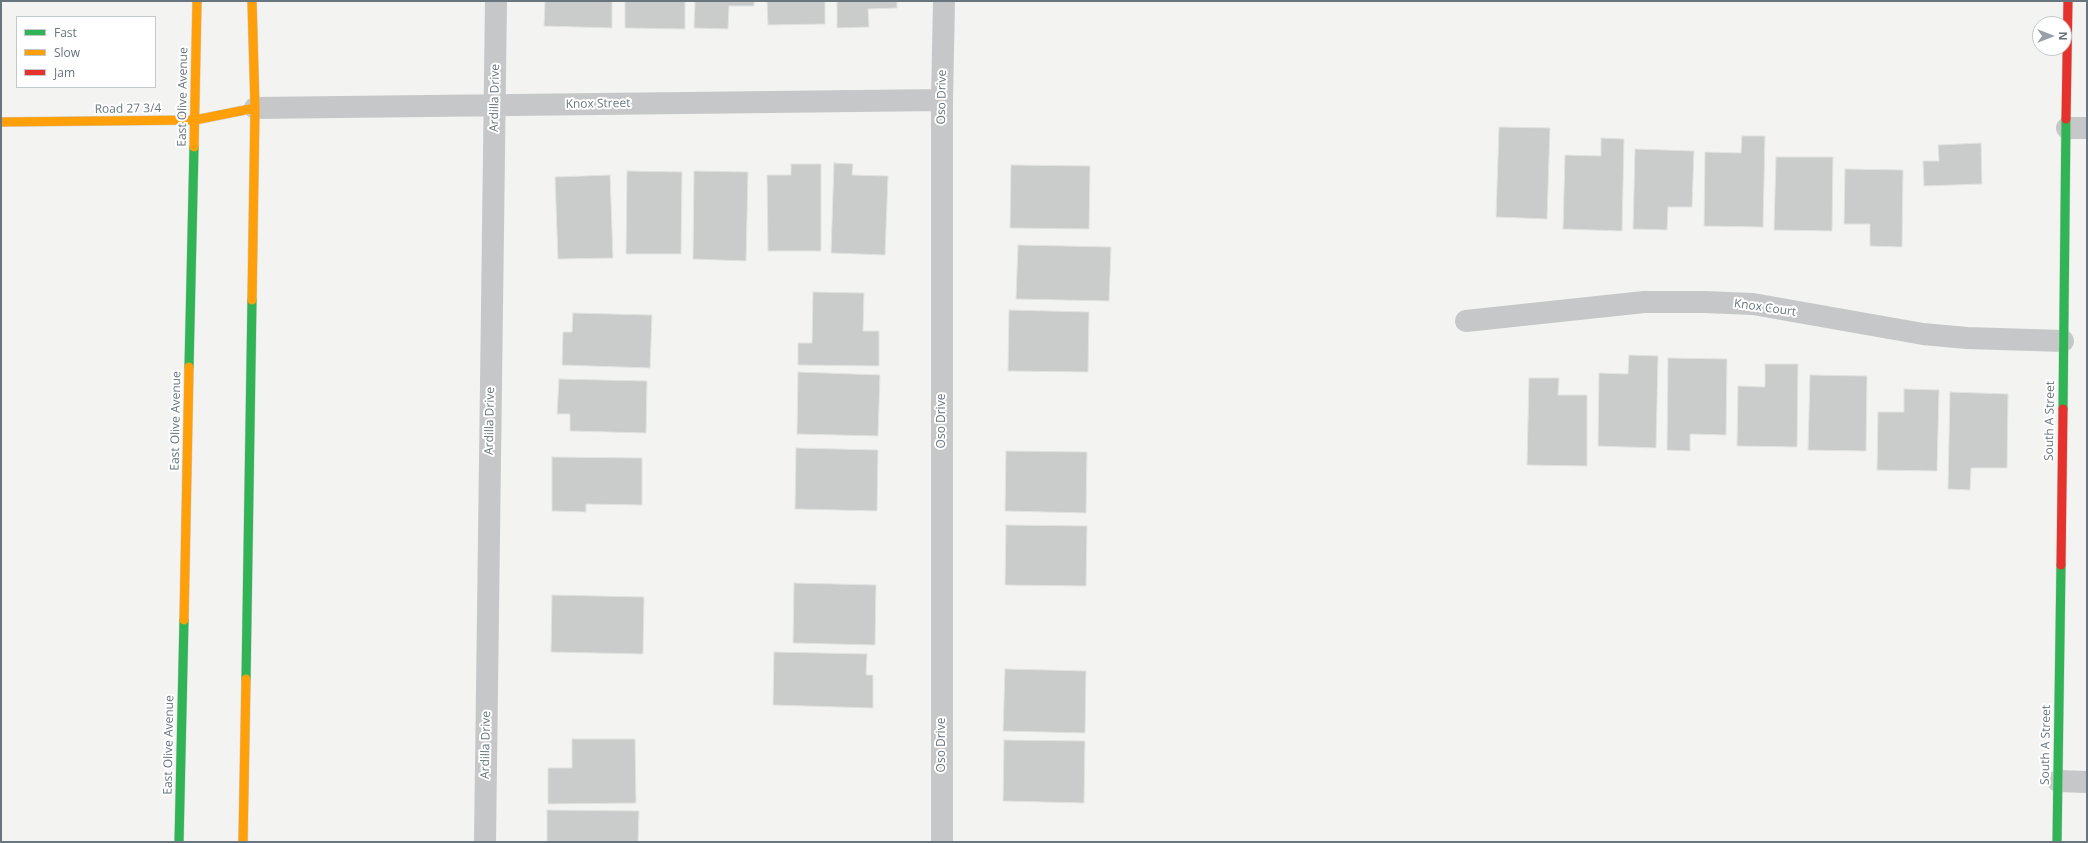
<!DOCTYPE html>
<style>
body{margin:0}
#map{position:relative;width:2088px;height:843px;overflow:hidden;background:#f3f3f2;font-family:"Open Sans",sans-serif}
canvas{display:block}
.frame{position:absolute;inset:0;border:2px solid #67757e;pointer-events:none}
.legend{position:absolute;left:16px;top:16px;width:140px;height:72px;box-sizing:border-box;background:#fff;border:1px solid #c2c8cb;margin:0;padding:5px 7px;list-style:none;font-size:12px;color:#67757e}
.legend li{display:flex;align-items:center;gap:8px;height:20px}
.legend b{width:20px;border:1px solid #c2c8cb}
.north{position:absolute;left:2032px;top:16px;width:40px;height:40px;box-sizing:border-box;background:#fff;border:1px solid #c2c8cb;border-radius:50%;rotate:90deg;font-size:11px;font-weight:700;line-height:16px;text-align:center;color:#67757e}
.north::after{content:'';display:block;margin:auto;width:14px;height:18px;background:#98a1a7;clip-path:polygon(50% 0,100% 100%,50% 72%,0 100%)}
</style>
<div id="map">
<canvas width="2088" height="843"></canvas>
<div class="frame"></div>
<ul class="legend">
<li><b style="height:5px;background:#30b455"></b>Fast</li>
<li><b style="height:5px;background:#ff9f0a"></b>Slow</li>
<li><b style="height:5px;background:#e5322d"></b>Jam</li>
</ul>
<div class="north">N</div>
</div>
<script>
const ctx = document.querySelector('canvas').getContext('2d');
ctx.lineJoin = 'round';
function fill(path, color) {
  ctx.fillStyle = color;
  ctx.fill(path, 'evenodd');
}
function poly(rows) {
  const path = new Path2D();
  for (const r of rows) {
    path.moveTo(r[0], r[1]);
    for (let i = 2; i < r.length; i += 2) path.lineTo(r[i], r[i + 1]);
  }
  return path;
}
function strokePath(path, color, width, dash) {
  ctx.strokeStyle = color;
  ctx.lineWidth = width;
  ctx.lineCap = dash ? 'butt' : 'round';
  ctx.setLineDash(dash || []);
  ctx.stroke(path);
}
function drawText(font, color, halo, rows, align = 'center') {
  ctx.font = font + ' "Open Sans",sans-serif';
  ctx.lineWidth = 4;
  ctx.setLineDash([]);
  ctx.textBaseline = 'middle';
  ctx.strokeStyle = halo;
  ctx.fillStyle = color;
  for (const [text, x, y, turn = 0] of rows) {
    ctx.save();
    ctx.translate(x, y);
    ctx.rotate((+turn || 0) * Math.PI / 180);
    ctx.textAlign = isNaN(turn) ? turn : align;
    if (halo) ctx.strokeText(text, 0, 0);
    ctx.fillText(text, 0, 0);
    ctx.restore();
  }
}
const building = poly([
 [545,1,612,1,612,28,544,26,545,1],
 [625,1,685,1,685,29,625,28,625,1],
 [695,1,754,1,754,6,729,6,728,29,694,28,695,1],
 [767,1,825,1,825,24,768,25,767,1],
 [837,1,897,1,897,8,868,9,869,27,837,28,837,1],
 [1499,127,1550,128,1547,219,1496,217,1499,127],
 [1742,136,1765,136,1763,227,1704,226,1705,152,1741,153,1742,136],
 [1601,138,1624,139,1622,231,1563,229,1565,155,1601,156,1601,138],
 [1981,143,1982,184,1924,186,1923,161,1939,161,1938,145,1981,143],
 [1635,149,1694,151,1692,207,1668,207,1667,230,1633,229,1635,149],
 [1776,157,1833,157,1832,231,1774,230,1776,157],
 [834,163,853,164,852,175,888,176,885,255,831,253,834,163],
 [791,164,821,164,821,251,768,251,767,175,791,175,791,164],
 [1011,165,1090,166,1089,229,1010,228,1011,165],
 [1845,169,1903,170,1902,247,1870,246,1870,224,1844,224,1845,169],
 [627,171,682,172,681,254,626,254,627,171],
 [694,171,748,172,746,261,693,259,694,171],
 [610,175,613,258,558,259,555,177,610,175],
 [1018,245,1111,247,1109,301,1016,299,1018,245],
 [813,292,864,293,863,331,879,331,879,366,798,365,798,343,812,343,813,292],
 [1009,310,1089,312,1088,372,1008,371,1009,310],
 [573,313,652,315,650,368,562,365,563,332,572,332,573,313],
 [1629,355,1658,356,1656,448,1598,446,1599,373,1628,374,1629,355],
 [1668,358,1727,359,1726,435,1690,434,1690,451,1667,450,1668,358],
 [1765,364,1798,364,1797,447,1737,446,1738,386,1765,387,1765,364],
 [798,372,880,375,878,436,797,434,798,372],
 [1810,375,1867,376,1866,451,1808,450,1810,375],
 [1529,378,1559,378,1558,395,1587,395,1587,466,1527,465,1529,378],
 [559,379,647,381,646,433,570,431,570,414,557,414,559,379],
 [1904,389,1939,390,1937,471,1877,470,1878,412,1904,412,1904,389],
 [1950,392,2008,394,2007,468,1971,468,1970,490,1948,489,1950,392],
 [796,448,878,450,877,511,795,509,796,448],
 [1006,451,1087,452,1086,513,1005,511,1006,451],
 [552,457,642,458,642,505,586,504,586,512,552,511,552,457],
 [1006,525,1087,526,1086,586,1005,585,1006,525],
 [794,583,876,585,875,645,793,643,794,583],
 [552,595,644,597,643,654,551,652,552,595],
 [774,652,867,654,866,675,873,675,873,708,773,705,774,652],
 [1005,669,1086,671,1085,733,1003,731,1005,669],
 [572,739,635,739,636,803,548,804,548,768,572,768,572,739],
 [1004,740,1085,741,1084,803,1003,801,1004,740],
 [547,810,639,811,638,842,547,842,547,810]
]);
fill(building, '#cacbcb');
strokePath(building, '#e2e2e2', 1);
const fast = poly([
 [189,367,194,147],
 [2063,409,2066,119],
 [246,679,252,300],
 [179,842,184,620],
 [2057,842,2061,565]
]);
const slow = poly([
 [1,122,195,120,255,108],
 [194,147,197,1],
 [252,300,255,108,252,1],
 [184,620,189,367],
 [243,842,246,679]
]);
const jam = poly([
 [2066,119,2068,1],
 [2061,565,2063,409]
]);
strokePath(fast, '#cfd0d0', 10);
strokePath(slow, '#cfd0d0', 10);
strokePath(jam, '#cfd0d0', 10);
strokePath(poly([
 [255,108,942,100],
 [2067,128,2087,128],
 [1466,321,1644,302,1704,302,1753,304,1923,334,1967,338,2063,341],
 [2058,781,2087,782],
 [485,842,496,1],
 [942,842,942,100,944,1]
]), '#c6c7c8', 22);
strokePath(fast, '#30b455', 9);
strokePath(slow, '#ff9f0a', 9);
strokePath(jam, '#e5322d', 9);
drawText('12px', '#67757e', '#fff', [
 ["East Olive Avenue",183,97,-89],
 ["Oso Drive",942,97,-89],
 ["Ardilla Drive",495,98,-89],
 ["Knox Street",598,104,-1],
 ["Road 27 3/4",128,109,-1],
 ["Knox Court",1765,308,8],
 ["East Olive Avenue",176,421,-89],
 ["Ardilla Drive",490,421,-89],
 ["Oso Drive",942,421,-90],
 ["South A Street",2050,421,-89],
 ["East Olive Avenue",169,745,-89],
 ["Ardilla Drive",486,745,-89],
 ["Oso Drive",942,745,-90],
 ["South A Street",2046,745,-89]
]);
</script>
